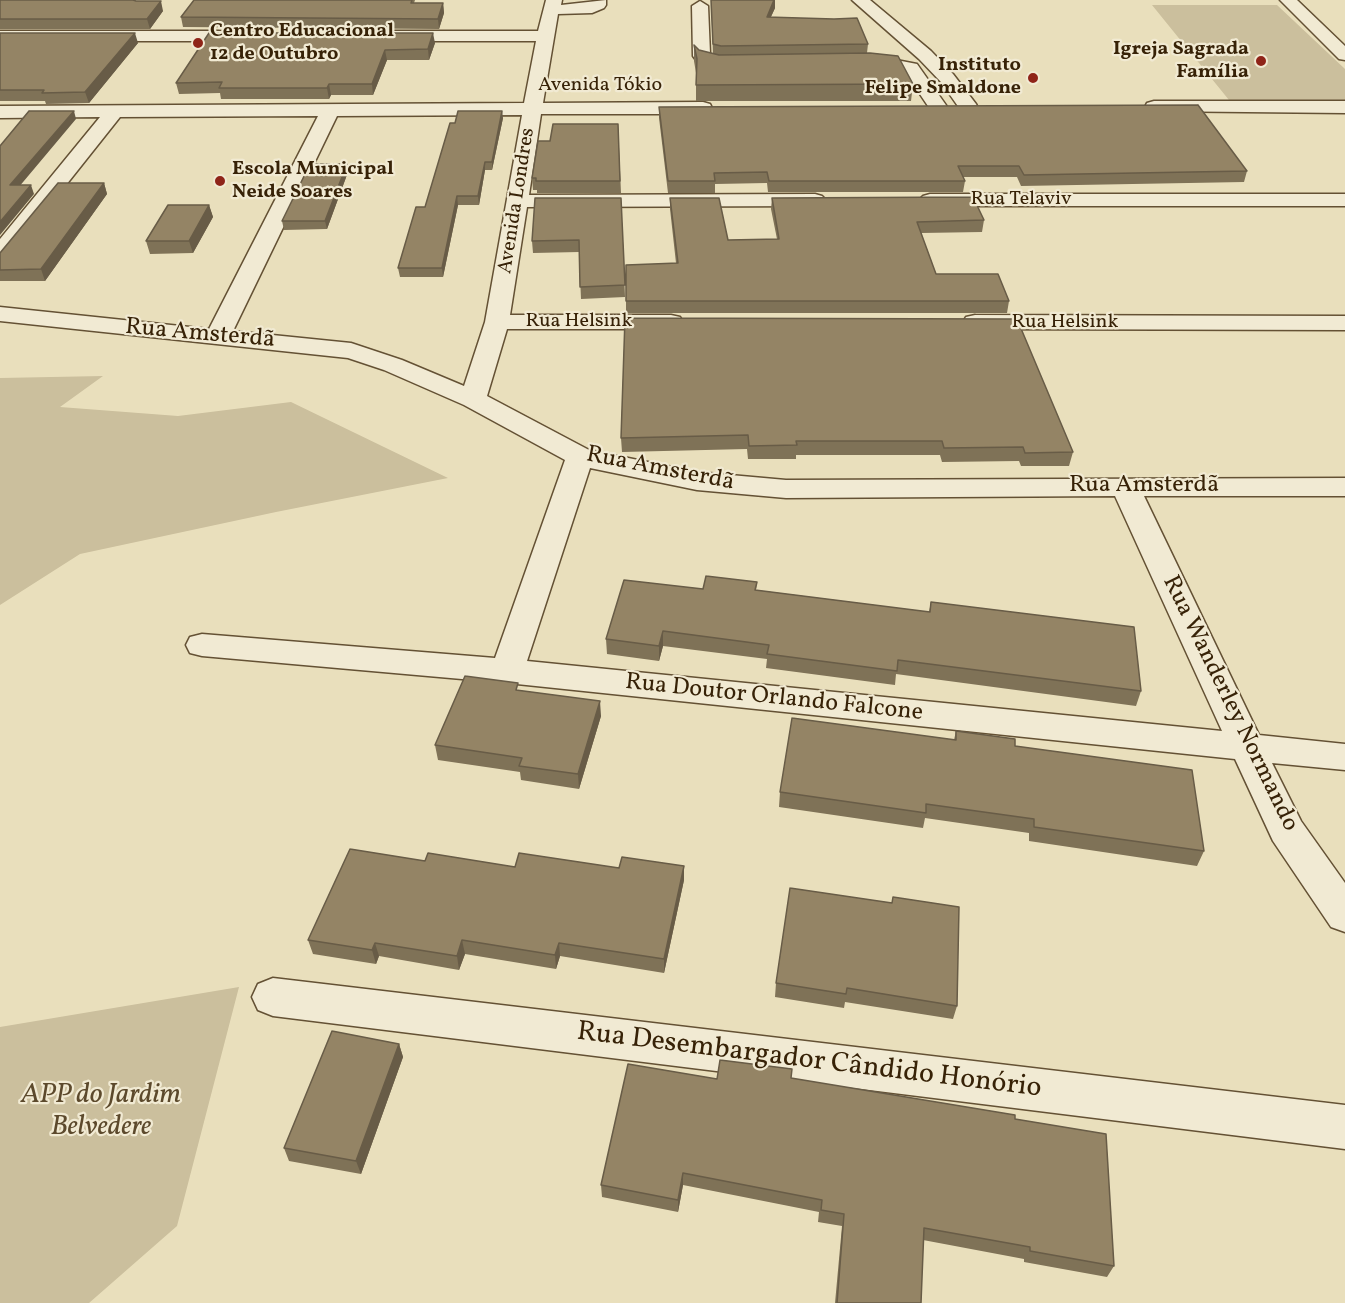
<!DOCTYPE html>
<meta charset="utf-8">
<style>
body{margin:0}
canvas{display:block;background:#e9dfbc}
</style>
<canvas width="1345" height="1303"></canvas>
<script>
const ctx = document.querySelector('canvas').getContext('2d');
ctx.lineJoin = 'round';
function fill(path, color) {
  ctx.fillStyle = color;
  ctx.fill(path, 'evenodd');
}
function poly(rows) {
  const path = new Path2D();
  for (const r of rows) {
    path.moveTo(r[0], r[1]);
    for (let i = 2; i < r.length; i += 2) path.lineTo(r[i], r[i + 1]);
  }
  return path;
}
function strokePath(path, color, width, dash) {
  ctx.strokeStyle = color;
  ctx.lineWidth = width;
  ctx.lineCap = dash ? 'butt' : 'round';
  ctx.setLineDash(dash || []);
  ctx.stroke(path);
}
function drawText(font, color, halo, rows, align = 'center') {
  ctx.font = font + ' Vollkorn,serif';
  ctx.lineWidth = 4.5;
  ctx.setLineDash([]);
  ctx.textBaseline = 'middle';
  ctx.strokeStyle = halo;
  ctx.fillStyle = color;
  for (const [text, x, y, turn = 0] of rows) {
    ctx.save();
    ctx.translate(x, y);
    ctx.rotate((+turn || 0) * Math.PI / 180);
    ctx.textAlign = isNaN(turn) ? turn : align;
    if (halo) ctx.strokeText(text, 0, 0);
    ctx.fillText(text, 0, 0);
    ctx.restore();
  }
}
fill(poly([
 [1152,5,1277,5,1345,69,1345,102,1233,105],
 [103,376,60,407,178,416,291,402,448,478,276,512,80,554,0,605,0,378],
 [239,987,177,1226,89,1303,0,1303,0,1027]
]), '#cbbf9d');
const minor = poly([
 [546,0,562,0,561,5,606,0,606,5,604,8,592,13,558,14,543,103,703,102,710,104,712,108,710,112,703,114,541,114,529,195,815,194,822,196,826,200,822,204,815,206,527,207,510,315,671,315,680,317,683,322,680,327,671,329,507,329,487,396,589,450,697,472,786,480,1345,478,1345,496,1144,496,1259,735,1345,744,1345,770,1272,763,1301,821,1345,883,1345,932,1331,927,1273,841,1235,759,507,683,202,656,190,653,186,645,190,637,202,634,495,658,565,460,464,405,384,370,348,358,0,321,0,307,209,329,318,116,120,117,8,258,0,260,0,239,100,117,0,118,0,106,524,103,536,41,389,41,381,36,389,31,538,31,546,0],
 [522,115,485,322,464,386,402,360,351,343,233,331,337,116,522,115],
 [590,468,697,490,786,498,1115,496,1222,731,527,661,590,468],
 [852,0,870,0,931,51,953,74,976,104,978,108,976,112,962,112,941,82,919,59,852,0],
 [1280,0,1297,0,1345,46,1345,60,1339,59,1280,0],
 [700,1,708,6,710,54,716,57,747,59,750,63,747,67,712,67,696,60,693,56,692,6,700,1],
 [0,31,250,31,258,36,250,41,0,41,0,31],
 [858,57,886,58,917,64,948,108,946,112,939,114,932,112,905,72,852,66,849,62,852,58,858,57],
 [1154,101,1345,101,1345,113,1147,111,1145,107,1147,103,1154,101],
 [930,194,1345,194,1345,206,930,206,923,204,919,200,923,196,930,194],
 [975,315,1345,316,1345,330,975,329,966,327,963,322,966,317,975,315],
 [273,978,1345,1105,1345,1149,273,1016,258,1010,252,997,258,984,273,978]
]);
strokePath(minor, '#645134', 3);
fill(minor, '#f1ead3');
fill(poly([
 [0,0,136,1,163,11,150,29,0,29],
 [194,0,415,0,414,3,443,3,444,13,439,29,183,27,181,17],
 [711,0,775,8,771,17,868,44,867,53,913,84,911,101,696,101,696,73,694,61,694,45,699,50,713,54],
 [0,33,138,43,89,103,46,104,45,101,0,101],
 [209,33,435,43,429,60,387,60,373,95,331,95,329,99,221,99,220,93,179,94,176,83],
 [659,107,1247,171,1244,182,1021,186,1017,177,963,177,965,181,963,192,768,192,767,183,715,184,715,193,668,193,659,118],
 [503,118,492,170,485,170,479,205,458,205,443,277,400,277,398,268,425,207,455,123],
 [618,124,621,193,537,193,537,190,533,190,532,178,550,141],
 [347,164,348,172,327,229,284,230,282,221],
 [104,183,107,194,45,281,0,281,0,253],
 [621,198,625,297,581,299,579,252,533,253,532,241],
 [670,198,728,240,777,239,771,209,772,198,984,220,982,232,921,233,936,274,1009,301,1007,313,626,313,626,301,676,263,670,209],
 [209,205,213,217,193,253,150,254,146,241],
 [625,318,1073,452,1069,466,1021,466,1019,461,942,462,940,455,796,455,796,459,748,459,747,449,622,452,621,438],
 [757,582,756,590,929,612,931,602,1141,691,1136,706,896,674,895,685,766,668,767,659,663,646,659,661,607,654,606,639,703,589],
 [519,691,601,716,579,789,521,780,520,772,438,760,435,745],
 [956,731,1015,746,1204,851,1197,866,1029,841,1029,833,925,818,923,828,779,807,780,792,954,740],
 [515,867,684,880,664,973,560,956,556,969,465,954,459,970,379,956,376,964,313,954,308,940],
 [893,897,957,1006,953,1019,845,1002,844,1008,775,997,776,983,892,903],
 [399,1044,403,1057,361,1174,289,1161,284,1148],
 [791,1078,1015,1119,1114,1266,1107,1277,1024,1262,1024,1259,923,1240,921,1303,835,1303,842,1226,818,1222,819,1212,683,1185,678,1212,602,1197,601,1185,717,1079]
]), '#7f7257');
fill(poly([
 [774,0,775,0,775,8,766,27,767,17],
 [161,1,163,11,150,29,147,19],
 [443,3,444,13,439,29,438,19],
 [135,33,138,43,89,103,85,92],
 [433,33,435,43,429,60,428,49],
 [385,50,387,60,373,95,372,84],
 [329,84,331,95,329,99,327,88],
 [74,111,76,119,13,194,10,185],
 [502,111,503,118,492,170,492,162],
 [485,162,485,170,479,205,478,196],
 [347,164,348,172,327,229,325,221],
 [104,183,107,194,45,281,41,269],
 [31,185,34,194,0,235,0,222],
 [457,196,458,205,443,277,442,268],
 [209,205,213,217,193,253,189,241],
 [663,631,663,646,659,661,659,646],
 [600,701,601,716,579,789,578,774],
 [684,866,684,880,664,973,664,959],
 [462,940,465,954,459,970,457,956],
 [375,943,379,956,376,964,372,950],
 [559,943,560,956,556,969,555,955],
 [399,1044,403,1057,361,1174,356,1161],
 [683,1173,683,1185,678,1212,678,1200]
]), '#685c47');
const building = poly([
 [0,0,133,0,136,1,161,1,147,19,0,19,0,0],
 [194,0,412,0,411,3,443,3,438,19,181,17,194,0],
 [711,0,774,0,767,17,834,19,857,18,868,44,721,46,713,44,711,0],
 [0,33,135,33,85,92,42,93,44,90,0,90,0,33],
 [209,33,433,33,428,49,385,50,372,84,329,84,327,88,219,88,222,82,176,83,209,33],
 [694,45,699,50,719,55,870,53,898,56,913,84,696,85,697,59,694,45],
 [1198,105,1247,171,1024,175,1019,166,958,166,965,181,769,181,767,172,714,173,715,181,668,181,659,107,1198,105],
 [29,111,74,111,10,185,31,185,0,222,0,146,29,111],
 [458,111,502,111,492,162,485,162,478,196,457,196,442,268,398,268,416,207,425,207,450,123,455,123,458,111],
 [553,124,618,124,620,181,536,181,536,178,532,178,538,141,550,141,553,124],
 [310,164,347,164,325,221,282,221,310,164],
 [58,183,104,183,41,269,0,270,0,253,58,183],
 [973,197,984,220,917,222,936,274,998,274,1009,301,626,301,626,265,678,263,670,198,719,198,728,240,779,239,772,198,973,197],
 [535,198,621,198,625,285,580,287,579,240,532,241,535,198],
 [168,205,209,205,189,241,146,241,168,205],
 [625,318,1017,319,1073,452,1025,453,1023,447,944,448,942,441,796,441,797,445,749,446,748,435,621,438,625,318],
 [706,576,757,582,755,590,930,612,931,602,1134,627,1141,691,898,660,897,671,767,654,769,645,663,631,659,646,606,639,624,580,703,589,706,576],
 [465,676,518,683,516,690,600,701,578,774,519,766,522,758,435,745,465,676],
 [792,718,956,740,956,731,1015,739,1015,746,1192,770,1204,851,1034,827,1034,819,926,804,926,813,780,792,792,718],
 [350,849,425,861,428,853,515,867,519,853,619,868,622,857,684,866,664,959,559,943,555,955,462,940,457,956,375,943,372,950,308,940,350,849],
 [790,888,892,903,893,897,959,907,957,1006,847,988,846,994,776,983,790,888],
 [332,1031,399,1044,356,1161,284,1148,332,1031],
 [720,1060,792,1069,791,1078,1015,1115,1015,1119,1106,1134,1114,1266,1030,1251,1030,1247,924,1228,921,1303,837,1303,844,1214,821,1210,822,1200,683,1173,678,1200,601,1185,628,1064,717,1079,720,1060]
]);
fill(building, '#948465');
strokePath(building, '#685c47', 1.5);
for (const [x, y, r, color] of [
 [198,43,6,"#8f2418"],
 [1261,61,6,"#8f2418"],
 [1033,78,6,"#8f2418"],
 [220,181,6,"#8f2418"]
]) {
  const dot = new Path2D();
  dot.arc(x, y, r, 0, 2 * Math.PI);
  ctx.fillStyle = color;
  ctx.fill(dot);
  strokePath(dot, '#f1ead3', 2);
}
drawText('bold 20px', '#372207', '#f1ead3', [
 ["Centro Educacional",210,32],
 ["12 de Outubro",210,55],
 ["Igreja Sagrada",1249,50,"right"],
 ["Família",1249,73,"right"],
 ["Instituto",1021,66,"right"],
 ["Felipe Smaldone",1021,89,"right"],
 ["Escola Municipal",232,170],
 ["Neide Soares",232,193]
], 'left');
drawText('20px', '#372207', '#f1ead3', [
 ["Avenida Tókio",600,86],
 ["Rua Telaviv",1021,200],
 ["Avenida Londres",518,201,-81],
 ["Rua Helsink",579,322],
 ["Rua Helsink",1065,323]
]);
drawText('24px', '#372207', '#f1ead3', [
 ["Rua Amsterdã",200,335,5],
 ["Rua Amsterdã",660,470,11],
 ["Rua Amsterdã",1144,487],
 ["Rua Doutor Orlando Falcone",774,699,6],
 ["Rua Wanderley Normando",1229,704,64]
]);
drawText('28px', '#372207', '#f1ead3', [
 ["Rua Desembargador Cândido Honório",809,1062,7]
]);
drawText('italic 28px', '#5c492c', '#f1ead3', [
 ["APP do Jardim",101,1097],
 ["Belvedere",101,1129]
]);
</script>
